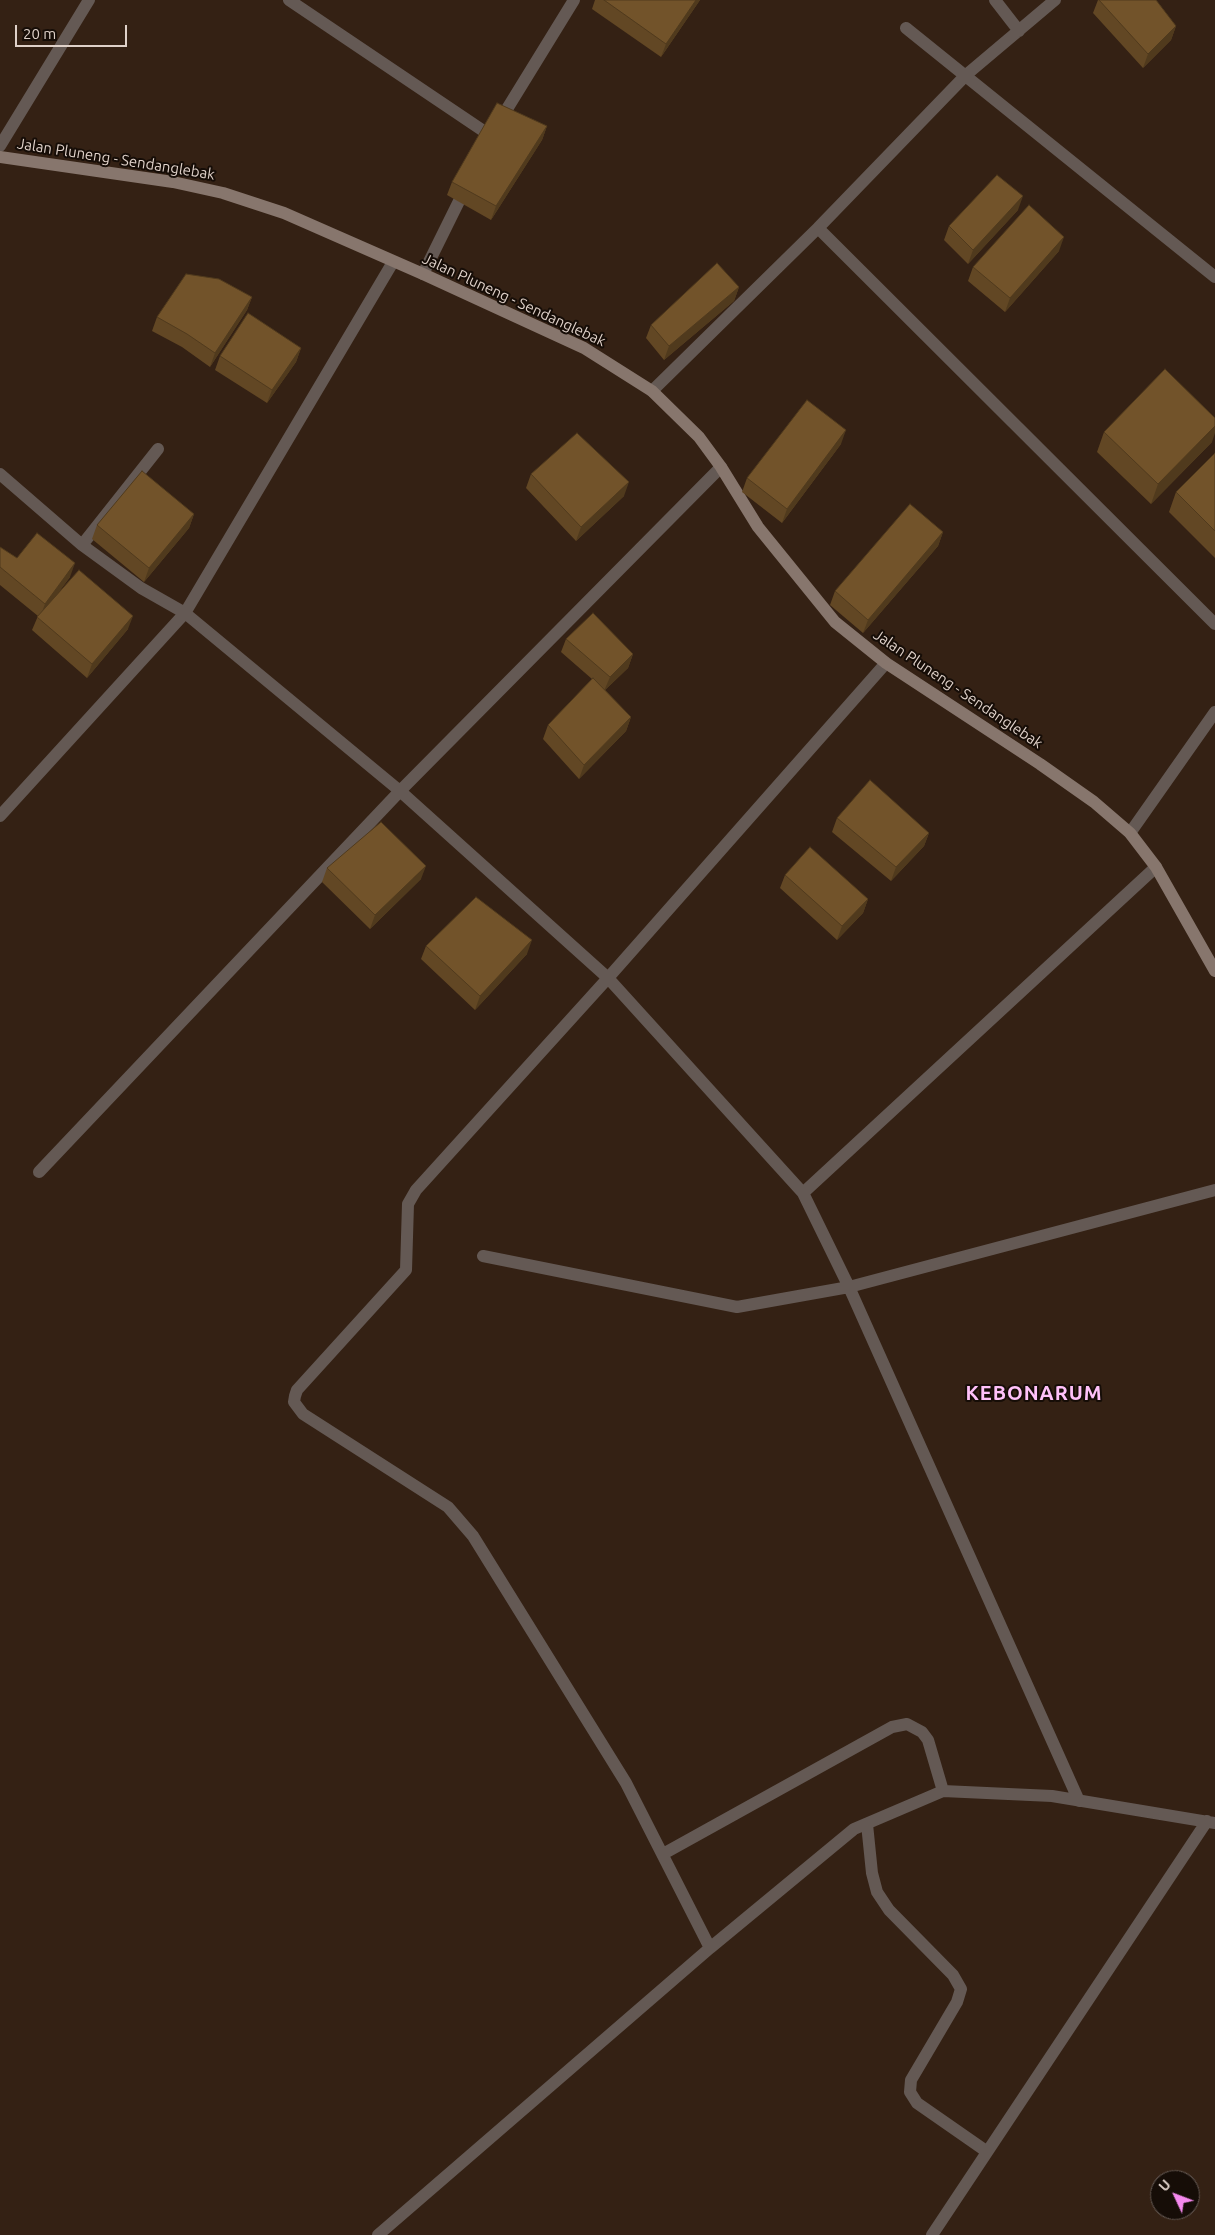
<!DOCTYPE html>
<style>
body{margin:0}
#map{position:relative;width:1215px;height:2235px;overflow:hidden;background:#342114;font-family:Ubuntu,sans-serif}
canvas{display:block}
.north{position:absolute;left:1150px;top:2170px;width:50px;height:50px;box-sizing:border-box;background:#160d07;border:1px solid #665b55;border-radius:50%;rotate:313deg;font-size:14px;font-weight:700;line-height:20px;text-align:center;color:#dfd1c9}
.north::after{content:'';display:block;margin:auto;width:18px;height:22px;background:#f589ee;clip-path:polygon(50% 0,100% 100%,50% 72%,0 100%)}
.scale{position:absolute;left:15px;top:25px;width:112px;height:22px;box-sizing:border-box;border:2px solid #dfd1c9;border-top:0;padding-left:6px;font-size:15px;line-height:18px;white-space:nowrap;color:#dfd1c9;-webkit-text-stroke:4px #160d07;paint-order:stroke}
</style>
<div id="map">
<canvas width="1215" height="2235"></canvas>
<div class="north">U</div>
<div class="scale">20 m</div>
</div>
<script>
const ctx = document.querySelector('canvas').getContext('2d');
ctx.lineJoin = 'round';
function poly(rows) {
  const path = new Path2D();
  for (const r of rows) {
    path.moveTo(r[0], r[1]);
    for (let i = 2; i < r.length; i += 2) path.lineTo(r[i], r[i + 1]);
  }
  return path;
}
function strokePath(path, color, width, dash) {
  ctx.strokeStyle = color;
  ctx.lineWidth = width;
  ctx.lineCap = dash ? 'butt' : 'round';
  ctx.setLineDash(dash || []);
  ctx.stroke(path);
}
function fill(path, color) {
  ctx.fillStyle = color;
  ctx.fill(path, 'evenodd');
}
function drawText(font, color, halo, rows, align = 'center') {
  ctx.font = font + ' Ubuntu,sans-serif';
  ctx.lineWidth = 4;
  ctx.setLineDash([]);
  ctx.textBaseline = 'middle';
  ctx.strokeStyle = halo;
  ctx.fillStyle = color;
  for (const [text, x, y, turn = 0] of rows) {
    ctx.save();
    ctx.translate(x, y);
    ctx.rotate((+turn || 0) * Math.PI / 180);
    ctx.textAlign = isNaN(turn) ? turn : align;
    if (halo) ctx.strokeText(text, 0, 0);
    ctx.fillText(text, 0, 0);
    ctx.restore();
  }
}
strokePath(poly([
 [289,0,491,136],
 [995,0,1019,31],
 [906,28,1215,277],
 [499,122,574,0],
 [0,146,89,0],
 [818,228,1215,624],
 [423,274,466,187],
 [652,391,818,228,966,75,1055,0],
 [0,474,82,545,141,588,185,613,400,791,608,978,803,1193,849,1287,1079,1801],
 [82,545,158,449],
 [0,816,185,613,393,262],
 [1130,833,1215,712],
 [39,1172,400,791,721,467],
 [803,1193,1156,867],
 [483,1256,737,1307,849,1287,1215,1190],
 [867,1824,872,1873,877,1892,889,1910,953,1975,961,1989,957,2002,911,2080,910,2092,917,2103,986,2151],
 [663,1854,892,1727,907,1724,922,1732,928,1740,943,1791],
 [710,1948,626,1783,473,1536,448,1507,303,1414,294,1402,295,1396,297,1390,406,1270,408,1204,416,1190,608,978,886,663],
 [378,2235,710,1948,854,1829,943,1791,1052,1796,1215,1823],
 [932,2235,1207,1821]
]), '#645954', 12);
strokePath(poly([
 [0,157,173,182,223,193,284,213,423,274,584,348,652,391,699,437,721,467,758,527,835,622,886,663,1040,764,1094,802,1130,833,1156,867,1215,971]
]), '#87766d', 12);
fill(poly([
 [595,0,700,0,661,57,592,9],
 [1098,0,1156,0,1176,26,1171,40,1143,68,1093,13],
 [547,126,542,140,491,220,447,195,452,182],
 [1018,210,968,264,944,240,949,226],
 [1059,251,1005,312,968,281,973,267],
 [739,287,734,301,664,360,646,338,651,325],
 [252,297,247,310,210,367,182,347,152,331,157,317],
 [301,348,296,362,267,403,215,370,220,356],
 [1104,432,1212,442,1151,504,1097,452],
 [841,444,782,523,742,492,747,478],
 [1215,453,1215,558,1169,512,1176,492],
 [531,474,624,496,576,541,526,488],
 [194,514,189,528,144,582,92,539,97,525],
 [943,532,938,546,863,633,830,605,835,591],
 [0,547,17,558,70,577,55,597,128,629,87,678,32,630,38,616,0,585],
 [566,639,633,654,628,668,605,690,631,717,626,731,579,779,543,739,548,725,592,679,561,652],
 [837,818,929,833,924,846,891,881,832,832],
 [327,868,421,879,370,929,322,882],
 [785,875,868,899,863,913,837,940,780,888],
 [426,946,527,954,475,1010,421,959]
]), '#624724');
fill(poly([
 [696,0,700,0,661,57,666,44],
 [1176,26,1171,40,1143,68,1148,54],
 [547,126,542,140,491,220,496,206],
 [1023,196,1018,210,968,264,973,250],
 [1064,237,1059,251,1005,312,1010,298],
 [739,287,734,301,664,360,669,346],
 [252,297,247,310,210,367,215,353],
 [301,348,296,362,267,403,272,390],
 [1215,426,1215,433,1212,442,1151,504,1158,484],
 [846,430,841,444,782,523,787,509],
 [629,482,624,496,576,541,581,527],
 [194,514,189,528,144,582,149,568],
 [943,532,938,546,863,633,868,620],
 [75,563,70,577,40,617,45,604],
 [133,616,128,629,87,678,92,664],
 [633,654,628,668,604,691,610,677],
 [631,717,626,731,579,779,584,765],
 [929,833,924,846,891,881,896,867],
 [426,866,421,879,370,929,375,915],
 [868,899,863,913,837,940,842,926],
 [532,940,527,954,475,1010,480,996]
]), '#503a1d');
const building = poly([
 [604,0,696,0,666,44,604,0],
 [1099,0,1156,0,1176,26,1148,54,1099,0],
 [497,103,547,126,496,206,452,182,497,103],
 [997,175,1023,196,973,250,949,226,997,175],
 [1029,205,1064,237,1010,298,973,267,1029,205],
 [717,263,739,287,669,346,651,325,717,263],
 [186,274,219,279,252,297,215,353,187,334,157,317,186,274],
 [248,313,301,348,272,390,220,356,248,313],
 [1165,369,1215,418,1215,426,1158,484,1104,432,1165,369],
 [807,400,846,430,787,509,747,478,807,400],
 [577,433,629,482,581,527,531,474,577,433],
 [1215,453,1215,531,1176,492,1215,453],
 [142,471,194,514,149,568,97,525,142,471],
 [910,504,943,532,868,620,835,591,910,504],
 [37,533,75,563,45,604,0,567,0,547,17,558,37,533],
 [79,570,133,616,92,664,37,617,79,570],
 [593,613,633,654,610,677,566,639,593,613],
 [593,678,631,717,584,765,548,725,593,678],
 [870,780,929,833,896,867,837,818,870,780],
 [381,822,426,866,375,915,327,868,381,822],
 [810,847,868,899,842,926,785,875,810,847],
 [476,897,532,940,480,996,426,946,476,897]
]);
fill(building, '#72532a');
strokePath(building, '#503a1d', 1);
drawText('15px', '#dfd1c9', '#160d07', [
 ["Jalan Pluneng - Sendanglebak",116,159,9],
 ["Jalan Pluneng - Sendanglebak",514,300,25],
 ["Jalan Pluneng - Sendanglebak",958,689,34]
]);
ctx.letterSpacing = '1px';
drawText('bold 20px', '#ffc1f9', '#160d07', [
 ["KEBONARUM",1034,1393]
]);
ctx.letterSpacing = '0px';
</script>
